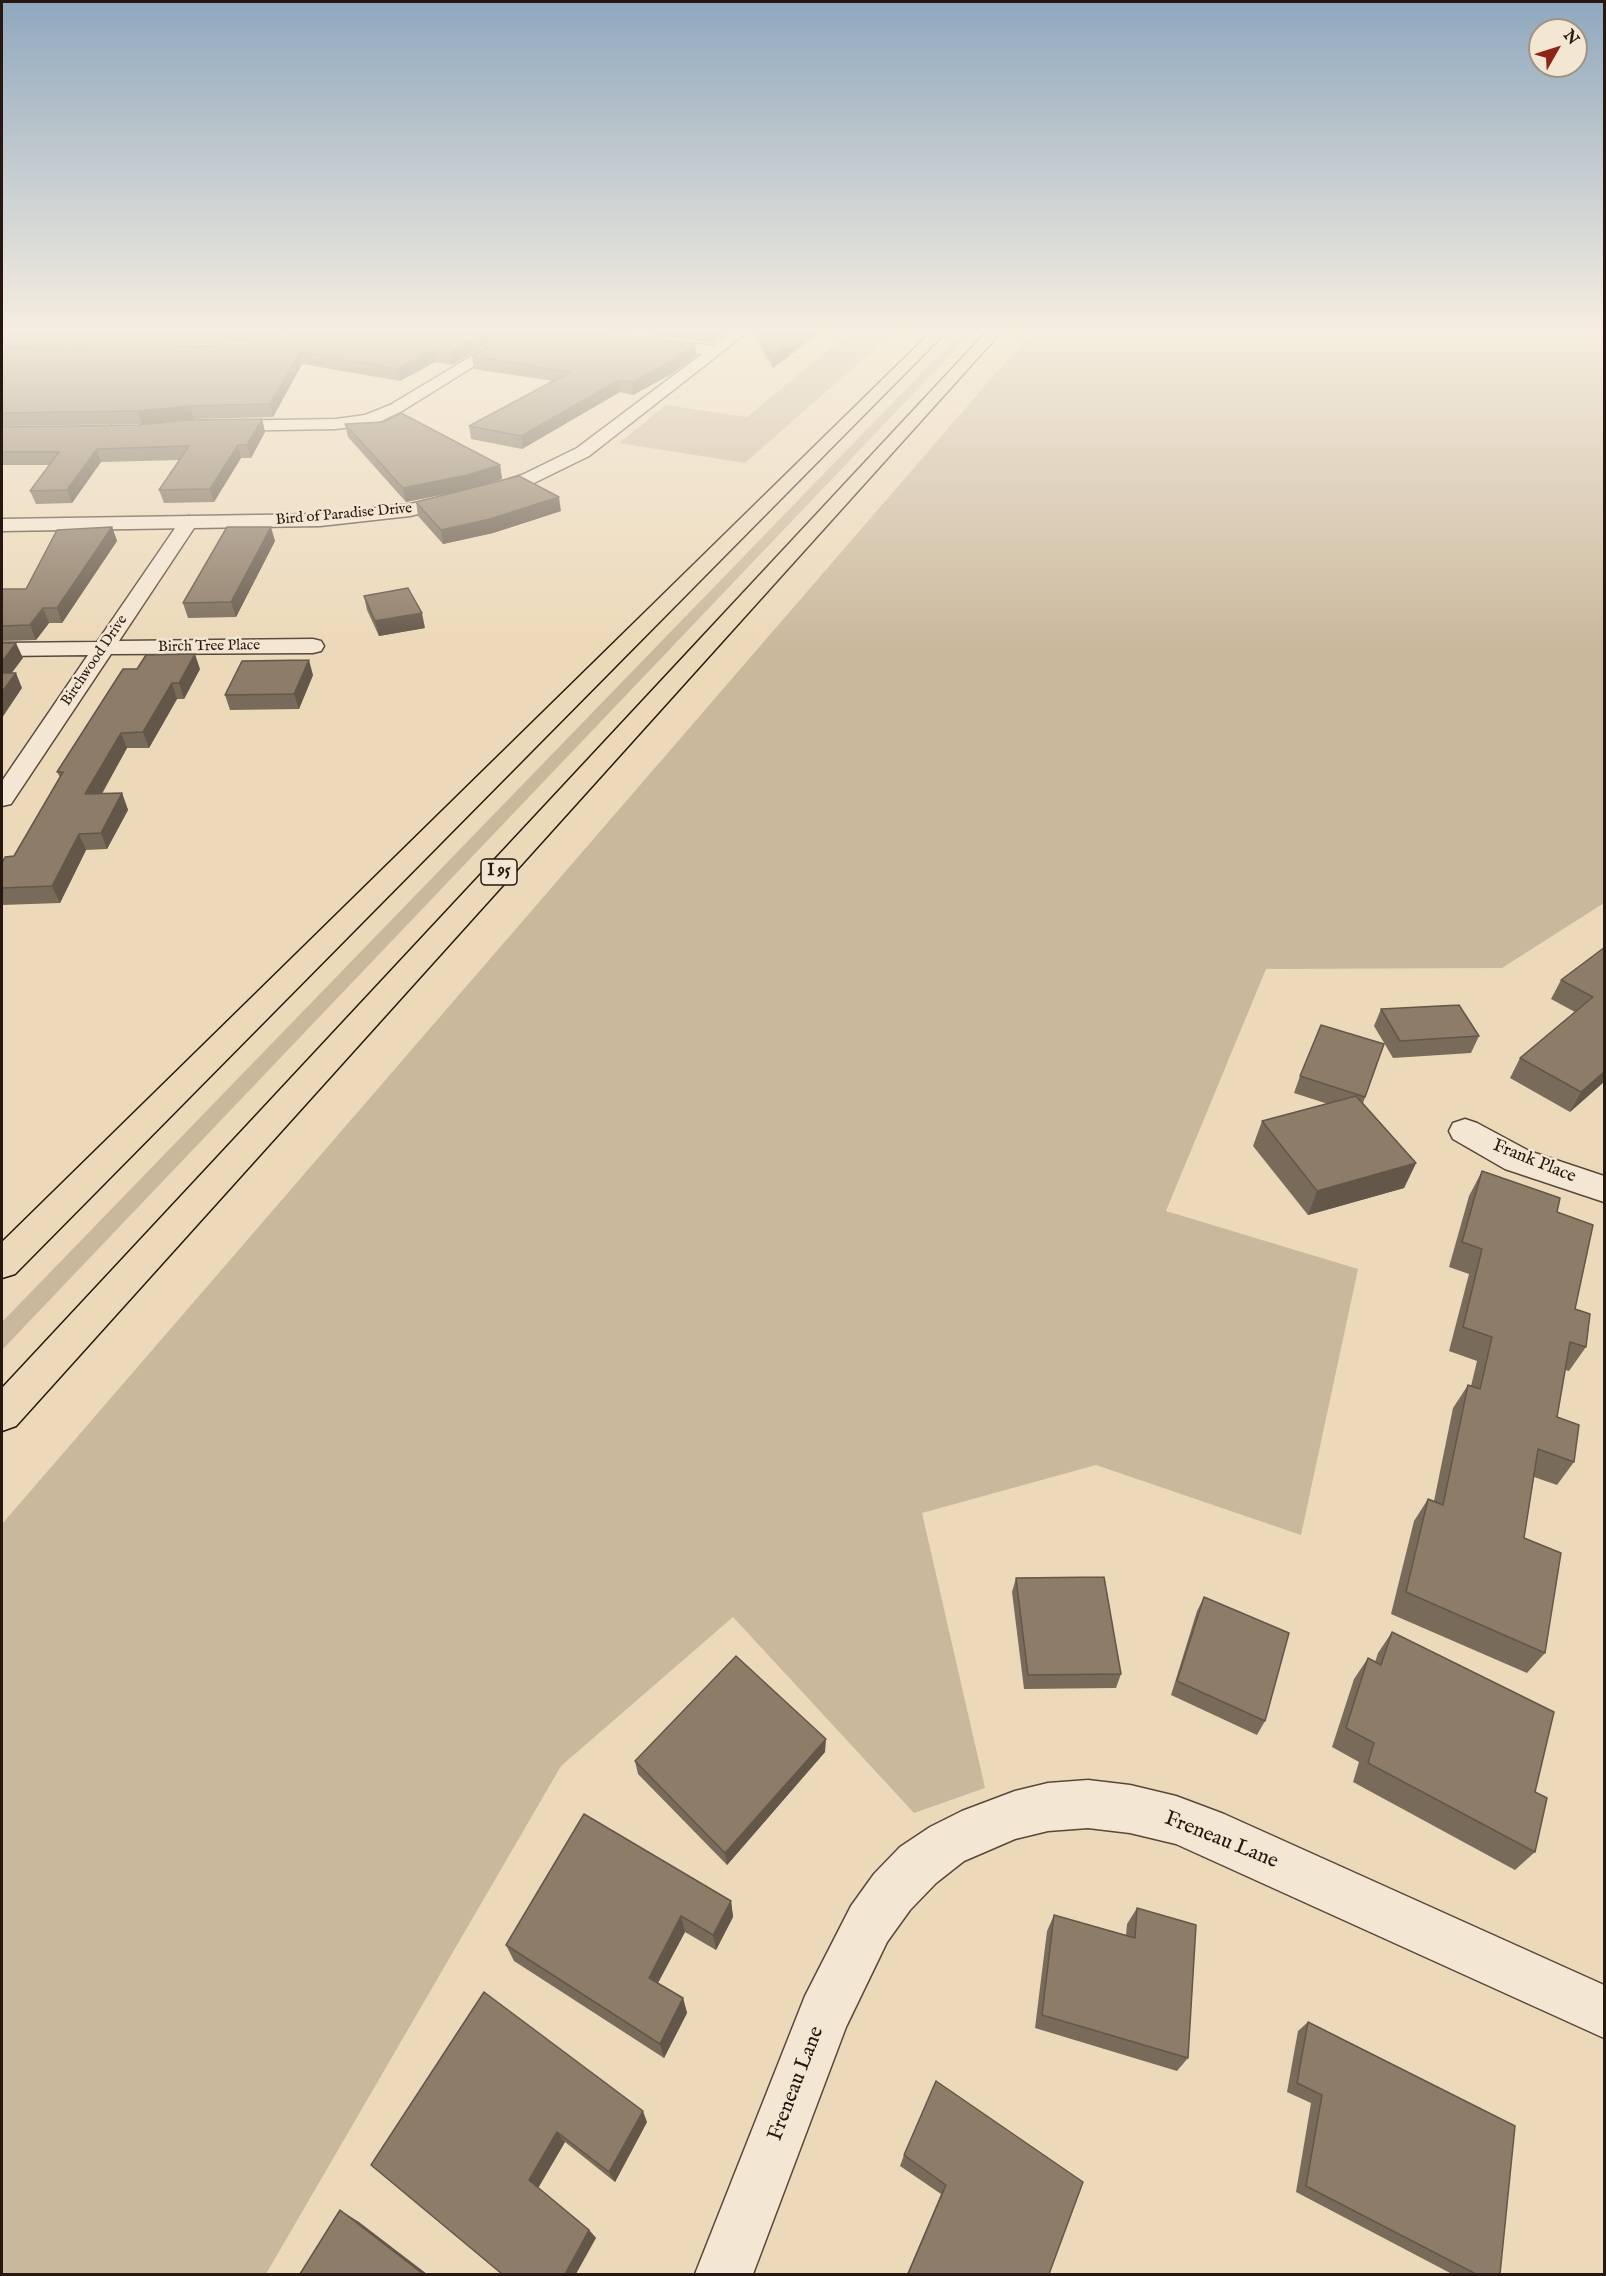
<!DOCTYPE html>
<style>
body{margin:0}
#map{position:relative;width:1606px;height:2276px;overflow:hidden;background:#ecd9b9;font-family:"IM FELL English",serif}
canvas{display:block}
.frame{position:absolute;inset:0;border:3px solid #261810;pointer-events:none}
.north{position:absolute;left:1528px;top:18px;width:60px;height:60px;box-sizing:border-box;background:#f3e6d2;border:2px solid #a19484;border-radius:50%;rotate:51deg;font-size:16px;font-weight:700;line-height:24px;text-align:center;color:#261810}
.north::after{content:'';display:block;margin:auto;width:21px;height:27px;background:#8f2418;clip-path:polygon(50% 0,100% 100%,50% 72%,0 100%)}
</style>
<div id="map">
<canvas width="1606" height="2276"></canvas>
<div class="frame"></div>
<div class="north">N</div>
</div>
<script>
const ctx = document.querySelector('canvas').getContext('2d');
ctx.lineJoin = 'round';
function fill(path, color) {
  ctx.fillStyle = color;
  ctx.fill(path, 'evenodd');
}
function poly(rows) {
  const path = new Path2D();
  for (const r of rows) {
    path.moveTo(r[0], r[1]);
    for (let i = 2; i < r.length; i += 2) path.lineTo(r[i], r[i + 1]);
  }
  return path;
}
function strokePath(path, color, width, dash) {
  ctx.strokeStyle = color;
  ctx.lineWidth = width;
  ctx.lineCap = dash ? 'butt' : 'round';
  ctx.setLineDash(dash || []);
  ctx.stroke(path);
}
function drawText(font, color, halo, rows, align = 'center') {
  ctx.font = font + ' "IM FELL English",serif';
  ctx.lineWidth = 5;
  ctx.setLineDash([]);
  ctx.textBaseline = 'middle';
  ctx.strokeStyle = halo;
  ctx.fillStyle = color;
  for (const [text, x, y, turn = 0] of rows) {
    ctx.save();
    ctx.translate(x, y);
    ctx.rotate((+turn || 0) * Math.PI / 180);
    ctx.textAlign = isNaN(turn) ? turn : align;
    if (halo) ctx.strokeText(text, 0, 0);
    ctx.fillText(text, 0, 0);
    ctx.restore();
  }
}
fill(poly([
 [852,330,896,330,745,463,619,443,666,405,747,417],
 [963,330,974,330,2,1350,2,1322],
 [1033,330,1604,330,1604,903,1502,968,1266,969,1166,1211,1358,1269,1301,1535,1096,1465,922,1513,985,1788,914,1813,733,1617,561,1766,266,2274,2,2274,2,1524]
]), '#cab89c');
const minor = poly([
 [515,330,532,330,402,411,375,424,336,429,219,431,211,426,219,421,336,419,365,415,390,405,515,330],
 [651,339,715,346,723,351,715,356,646,346,644,343,646,340,651,339],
 [2,345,127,345,134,349,127,353,2,353,2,345],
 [119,417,170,417,200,422,202,426,194,431,170,427,113,426,111,422,119,417],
 [189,516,196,518,198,522,119,641,313,639,321,641,324,646,321,651,313,653,111,654,11,804,2,806,2,781,88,655,2,656,2,643,97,642,182,518,189,516],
 [1465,1119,1477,1123,1529,1151,1604,1176,1604,1202,1505,1169,1453,1139,1449,1131,1453,1123,1465,1119],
 [1088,1780,1130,1785,1176,1796,1224,1814,1604,1985,1604,2038,1176,1844,1130,1833,1088,1828,1048,1831,1015,1839,964,1861,936,1883,910,1910,887,1942,846,2027,753,2274,695,2274,805,1996,851,1906,874,1874,900,1847,930,1827,962,1811,1015,1791,1048,1783,1088,1780]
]);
const tertiary = poly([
 [734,330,750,330,589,456,534,483,482,499,410,516,320,526,2,531,2,519,320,514,410,504,471,491,522,475,577,448,734,330]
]);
const motorway = poly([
 [933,330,948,330,15,1274,2,1278,2,1242,933,330],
 [988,330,1003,330,16,1426,2,1431,2,1388,988,330]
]);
strokePath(minor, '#58483a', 3);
strokePath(tertiary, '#58483a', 3);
strokePath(motorway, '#261810', 3);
fill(minor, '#f3e6d2');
fill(tertiary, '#f3e6d2');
fill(motorway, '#ecd9b9');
fill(poly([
 [2,330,293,330,271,339,246,343,2,349],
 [511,330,452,365,435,362,400,381,302,364,273,417,194,419,142,424,2,426,2,427,138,425,262,419,265,432,251,458,241,458,214,502,164,503,159,490,180,460,101,462,72,503,36,504,30,491,49,465,2,465,2,349,243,345],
 [602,330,730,330,712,343],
 [751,330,823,330,773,368],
 [695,344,696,356,673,373,633,395,620,392,522,449,471,439,469,426,553,381,474,369,472,356],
 [345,424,500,465,502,479,481,486,561,511,493,533,443,544,418,516,416,502,459,491,406,502,348,437],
 [112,527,117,541,62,623,49,623,36,640,2,641,2,589,26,589],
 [275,541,236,617,188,618,183,603],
 [364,596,425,628,379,636,367,610],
 [123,669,200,669,184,699,177,699,149,748,127,748,102,794,122,793,128,810,107,849,86,850,60,903,2,905,2,863,14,856,60,777,57,772],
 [313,675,299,709,230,710,225,695],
 [1605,947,1605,1081,1570,1112,1510,1078,1520,1058,1575,1012,1551,999,1561,980],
 [1381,1009,1479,1036,1471,1053,1393,1058,1374,1026],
 [1384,1044,1363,1103,1416,1163,1404,1188,1308,1215,1253,1146,1262,1121,1328,1104,1294,1093,1300,1076],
 [1482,1171,1557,1212,1575,1309,1586,1347,1569,1371,1565,1370,1557,1417,1574,1462,1557,1485,1534,1477,1524,1538,1545,1653,1527,1673,1391,1614,1414,1521,1428,1499,1434,1501,1453,1408,1468,1385,1471,1386,1477,1361,1449,1351,1469,1274,1449,1267,1469,1196],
 [1016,1578,1121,1674,1116,1688,1024,1689,1012,1592],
 [1204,1597,1265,1721,1257,1735,1171,1695,1197,1611],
 [1392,1632,1535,1792,1535,1852,1515,1870,1353,1782,1359,1762,1332,1747,1354,1679,1368,1658,1375,1662,1378,1653],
 [825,1752,727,1865,638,1774,635,1761],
 [731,1901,733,1917,716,1950,685,1932,658,1983,683,1998,687,2013,664,2058,514,1961,506,1945],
 [1137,1908,1188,2058,1177,2071,1035,2028,1047,1931,1054,1915,1126,1935,1127,1924],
 [484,1992,647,2122,615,2182,565,2142,538,2188,589,2230,596,2238,502,2274],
 [1308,2022,1500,2274,1452,2274,1296,2192,1311,2103,1287,2092,1298,2031],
 [936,2081,1049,2274,907,2274,941,2194,900,2166,904,2155]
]), '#796b59');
fill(poly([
 [249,330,293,330,271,339,246,343,243,331],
 [489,330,511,330,452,365,450,353],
 [714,330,730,330,712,343,712,332],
 [807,330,823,330,773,368,773,356],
 [695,344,696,356,673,373,633,395,632,382],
 [432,350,435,362,400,381,398,369],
 [300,352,302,364,273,417,270,404],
 [619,380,620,392,522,449,521,436],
 [190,406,194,419,142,424,138,411],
 [262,419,265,432,251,458,247,445],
 [238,445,241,458,214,502,210,489],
 [97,449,101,462,72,503,67,490],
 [500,465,502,479,470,489,406,502,403,488],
 [559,497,561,511,493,533,443,544,441,530],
 [112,527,117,541,62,623,57,608],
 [271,527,275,541,236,617,231,602],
 [43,608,49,623,36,640,30,625],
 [422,613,425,628,379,636,375,621],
 [16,643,23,658,2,686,2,662],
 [195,654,200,669,184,699,179,683],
 [309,660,313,675,299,709,294,694],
 [16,673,22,688,2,718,2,692],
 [172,683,177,699,149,748,143,732],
 [121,733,127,748,92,810,85,794],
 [122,793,128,810,107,849,101,833],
 [79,834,86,850,60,903,52,886],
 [1605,1071,1605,1081,1570,1112,1581,1092],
 [1416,1163,1404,1188,1308,1215,1317,1191],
 [826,1739,825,1752,727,1865,725,1853],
 [731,1901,733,1917,716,1950,713,1935],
 [681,1916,685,1932,653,1992,649,1978],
 [683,1998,687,2013,664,2058,660,2044],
 [643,2111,647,2122,615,2182,609,2172],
 [557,2132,565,2142,537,2190,529,2180],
 [340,2210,359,2222,427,2274,423,2274],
 [589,2230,596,2238,576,2274,565,2274]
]), '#635749');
const building = poly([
 [2,330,249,330,243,331,2,337,2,330],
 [298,330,489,330,450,353,432,350,398,369,300,352,270,404,190,406,138,411,2,413,2,349,243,345,279,338,298,330],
 [516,330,589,330,695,344,672,361,632,382,619,380,521,436,469,426,570,372,472,356,516,330],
 [699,330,714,330,712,332,699,330],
 [758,330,807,330,773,356,758,330],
 [401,413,500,465,468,475,403,488,345,424,384,422,401,413],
 [262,419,247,445,238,445,210,489,159,490,189,446,97,449,67,490,30,491,59,452,2,452,2,427,138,425,190,420,262,419],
 [519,476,559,497,490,519,441,530,416,502,519,476],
 [112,527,57,608,43,608,30,625,2,626,2,589,26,589,57,530,112,527],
 [227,527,271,527,231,602,183,603,227,527],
 [408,588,422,613,375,621,364,596,408,588],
 [2,643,16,643,2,662,2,643],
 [195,654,179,683,172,683,143,732,121,733,85,794,122,793,101,833,79,834,52,886,2,888,2,863,5,857,14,856,63,772,57,772,123,669,137,669,146,655,195,654],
 [309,660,294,694,225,695,242,661,309,660],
 [2,673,16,673,2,692,2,673],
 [1605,947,1605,1071,1581,1092,1520,1058,1593,997,1561,980,1605,947],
 [1459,1005,1479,1036,1400,1041,1381,1009,1459,1005],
 [1321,1025,1384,1044,1365,1097,1300,1076,1321,1025],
 [1356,1096,1416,1163,1317,1191,1262,1121,1356,1096],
 [1482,1171,1560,1198,1557,1212,1593,1225,1575,1309,1590,1314,1586,1347,1570,1342,1557,1417,1579,1425,1574,1462,1538,1449,1524,1538,1561,1553,1545,1653,1406,1592,1428,1499,1443,1505,1468,1385,1480,1389,1492,1337,1463,1327,1482,1249,1462,1242,1482,1171],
 [1104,1577,1121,1674,1028,1675,1016,1578,1104,1577],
 [1204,1597,1289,1633,1265,1721,1177,1681,1204,1597],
 [1392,1632,1554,1712,1535,1792,1547,1798,1535,1852,1368,1763,1374,1743,1346,1728,1368,1658,1381,1665,1392,1632],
 [736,1656,826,1739,725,1853,635,1761,736,1656],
 [584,1814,731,1901,713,1935,681,1916,649,1978,683,1998,660,2044,506,1945,584,1814],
 [1137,1908,1196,1925,1188,2058,1042,2015,1054,1915,1135,1938,1137,1908],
 [484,1992,643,2111,609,2172,557,2132,529,2180,589,2230,565,2274,502,2274,371,2165,484,1992],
 [1308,2022,1515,2126,1500,2274,1476,2274,1306,2186,1322,2095,1297,2083,1308,2022],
 [936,2081,1083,2182,1049,2274,908,2274,946,2185,904,2155,936,2081],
 [340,2210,423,2274,300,2274,340,2210]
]);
fill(building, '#8d7c68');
strokePath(building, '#635749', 1.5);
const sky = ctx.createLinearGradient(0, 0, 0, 649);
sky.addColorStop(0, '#8fa8be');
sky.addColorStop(0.51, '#f6eee0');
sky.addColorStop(1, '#f6eee000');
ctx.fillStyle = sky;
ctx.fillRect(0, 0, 1606, 649);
drawText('15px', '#261810', '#f3e6d2', [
 ["Bird of Paradise Drive",344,515,-5],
 ["Birch Tree Place",209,647,-1],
 ["Birchwood Drive",95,661,-56]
]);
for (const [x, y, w] of [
 [499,872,36]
]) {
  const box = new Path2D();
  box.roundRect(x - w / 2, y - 13, w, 26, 4.5);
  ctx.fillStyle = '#f3e6d2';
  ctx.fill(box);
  strokePath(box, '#261810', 1.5);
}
drawText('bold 16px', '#261810', null, [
 ["I 95",499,872]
]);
drawText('18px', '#261810', '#f3e6d2', [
 ["Frank Place",1534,1162,22]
]);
drawText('21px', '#261810', '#f3e6d2', [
 ["Freneau Lane",1221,1841,22],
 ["Freneau Lane",797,2084,-69]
]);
</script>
